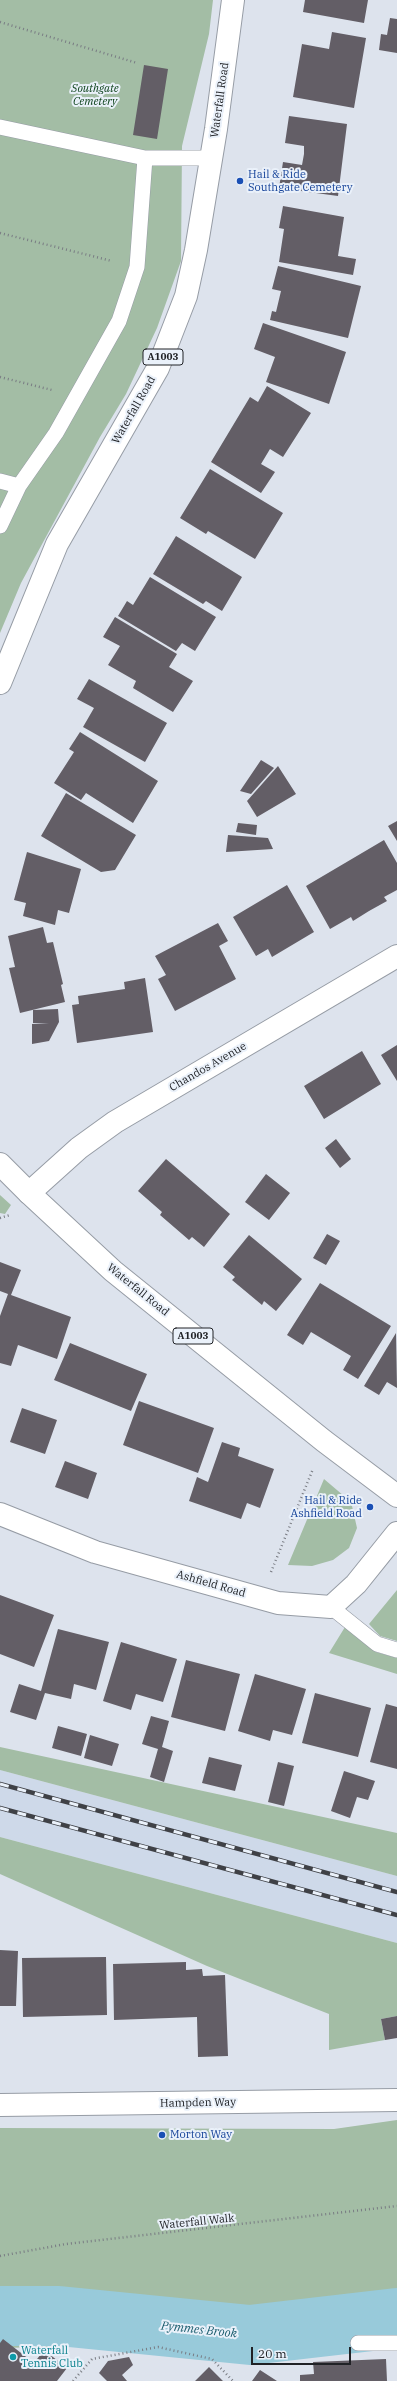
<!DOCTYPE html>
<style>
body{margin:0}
#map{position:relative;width:397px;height:2381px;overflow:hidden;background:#dde3ed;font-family:"IBM Plex Serif",serif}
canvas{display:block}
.scale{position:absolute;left:251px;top:2347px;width:100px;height:18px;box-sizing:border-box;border:2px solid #202226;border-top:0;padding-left:5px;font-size:12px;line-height:14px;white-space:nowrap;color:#202226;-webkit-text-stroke:3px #eaf1fa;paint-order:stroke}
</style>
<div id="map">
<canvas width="397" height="2381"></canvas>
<div class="scale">20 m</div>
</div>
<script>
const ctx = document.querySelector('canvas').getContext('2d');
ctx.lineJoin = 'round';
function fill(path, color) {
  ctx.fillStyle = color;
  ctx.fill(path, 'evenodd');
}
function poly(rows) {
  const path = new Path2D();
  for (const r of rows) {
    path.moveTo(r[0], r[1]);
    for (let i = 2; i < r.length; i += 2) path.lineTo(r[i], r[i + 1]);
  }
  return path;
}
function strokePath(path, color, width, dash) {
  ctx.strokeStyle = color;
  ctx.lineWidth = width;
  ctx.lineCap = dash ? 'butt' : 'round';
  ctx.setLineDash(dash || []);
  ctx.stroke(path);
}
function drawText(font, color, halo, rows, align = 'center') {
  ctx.font = font + ' "IBM Plex Serif",serif';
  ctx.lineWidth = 4;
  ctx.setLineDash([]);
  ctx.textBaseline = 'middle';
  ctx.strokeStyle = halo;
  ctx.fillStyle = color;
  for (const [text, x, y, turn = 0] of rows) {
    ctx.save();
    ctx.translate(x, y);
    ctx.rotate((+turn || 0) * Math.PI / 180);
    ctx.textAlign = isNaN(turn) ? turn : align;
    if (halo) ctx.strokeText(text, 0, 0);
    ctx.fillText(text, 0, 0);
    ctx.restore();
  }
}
fill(poly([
 [0,1770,397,1876,397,1943,0,1837]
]), '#ced9e9');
fill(poly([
 [0,0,213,0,209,34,182,146,181,261,157,328,126,394,100,437,21,583,0,633],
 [0,1195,11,1205,5,1214,0,1213],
 [324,1479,344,1496,352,1506,357,1528,349,1548,333,1560,312,1566,288,1565],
 [397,1590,397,1641,380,1636,369,1624],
 [345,1627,376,1652,397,1658,397,1674,329,1653],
 [0,1747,397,1833,397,1876,0,1770],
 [0,1837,397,1943,397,2016,381,2019,385,2040,329,2050,329,2014,207,1966,0,1874],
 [397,2120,397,2325,233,2343,0,2348,0,2128,334,2129]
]), '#a3bda5');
strokePath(poly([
 [0,2316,59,2316,250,2335,397,2318]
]), '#98cada', 60);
fill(poly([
 [305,0,368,0,364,23,303,12],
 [390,18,397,19,397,53,379,50,381,34,387,35],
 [332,32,366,38,354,108,293,97,302,44,329,49],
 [144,65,168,69,157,139,133,135],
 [289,116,347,124,338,196,279,188,283,162,302,165,304,154,304,146,285,143],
 [283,206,344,217,338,256,356,259,353,275,279,262,284,229,279,228],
 [278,266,361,286,348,338,270,320,272,311,276,312,281,291,272,289],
 [263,323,346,352,329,404,266,382,275,357,254,349],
 [267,386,311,413,283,457,270,449,261,464,275,472,261,493,211,462,250,397,258,402],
 [210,469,283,513,255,559,208,531,206,534,180,518],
 [176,536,242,577,222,611,206,601,203,604,153,574],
 [150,577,216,617,195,651,182,643,176,651,118,616,127,601,133,605],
 [115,617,177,654,169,667,193,681,173,712,133,688,136,681,108,665,120,646,103,637],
 [89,679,167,723,145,762,83,727,94,708,77,699],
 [80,732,158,781,133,823,86,793,81,800,54,783,74,752,69,749],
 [261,760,274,768,251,794,240,791],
 [278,766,296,794,257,817,247,801],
 [66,793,136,835,115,870,101,872,41,836],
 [397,821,397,841,388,826],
 [238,823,257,825,256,835,236,832],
 [228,835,268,838,273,849,226,852],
 [384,840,397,863,397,890,384,897,387,901,369,911,353,921,351,917,330,929,306,886],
 [27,852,81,869,69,913,58,910,55,925,23,916,26,903,14,900],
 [287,885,314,932,272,957,268,949,256,956,233,917],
 [218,923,228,941,219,946,236,979,175,1011,158,979,166,975,155,956],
 [43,927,47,943,53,942,63,984,61,985,65,1002,20,1013,9,968,15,967,8,936],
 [145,978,153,1032,77,1043,72,1005,79,1004,78,996,125,989,124,982],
 [58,1009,59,1022,49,1041,32,1044,32,1024,49,1023,33,1023,33,1010],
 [397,1045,397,1081,381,1055],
 [362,1051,381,1084,324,1119,304,1086],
 [336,1139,351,1159,340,1168,325,1148],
 [166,1159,230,1214,204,1247,192,1237,189,1240,160,1215,162,1212,138,1191],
 [266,1174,290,1193,269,1220,245,1202],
 [327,1234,340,1241,326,1265,313,1258],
 [249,1235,302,1279,276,1311,264,1301,262,1305,232,1280,235,1277,223,1267],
 [0,1262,21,1270,11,1295,71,1317,57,1359,18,1345,11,1366,0,1363,0,1316,8,1294,0,1291],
 [320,1283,391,1326,358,1379,343,1370,351,1356,311,1332,303,1345,287,1335],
 [396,1333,397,1388,387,1382,379,1395,364,1386],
 [70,1343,147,1374,131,1411,54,1380],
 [139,1401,214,1428,198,1473,123,1445],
 [22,1408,57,1420,45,1454,10,1442],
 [222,1442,240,1448,238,1456,274,1469,260,1508,247,1503,241,1519,189,1501,197,1477,208,1482],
 [65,1461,97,1473,88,1499,55,1487],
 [0,1595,54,1615,34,1667,0,1654],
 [58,1629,109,1642,96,1690,74,1684,71,1699,45,1693,36,1720,10,1712,19,1684,41,1691],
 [121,1642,177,1659,163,1702,136,1694,131,1710,103,1701],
 [186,1660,240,1674,225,1731,171,1717],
 [255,1674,306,1689,292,1735,273,1730,270,1741,238,1731],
 [315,1693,371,1708,358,1757,302,1743],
 [386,1704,397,1707,397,1769,370,1762],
 [151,1716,169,1721,162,1747,173,1751,164,1782,150,1777,158,1749,142,1744],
 [58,1726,87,1734,81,1756,52,1748],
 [90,1735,119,1744,112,1766,84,1758],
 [209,1757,242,1765,235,1791,202,1783],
 [278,1762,294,1766,284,1806,268,1802],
 [344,1771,375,1781,368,1800,357,1797,350,1818,331,1811],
 [0,1950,18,1951,16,2006,0,2006],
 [106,1957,107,2015,23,2017,22,1958],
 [186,1962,186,1970,202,1969,203,1976,225,1975,228,2056,198,2057,197,2017,114,2020,113,1964],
 [397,2016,397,2038,385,2040,381,2019],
 [3,2339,34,2363,44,2350,67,2368,57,2381,0,2381,0,2343],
 [129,2357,133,2365,122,2375,127,2381,107,2381,99,2373,108,2361],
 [386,2359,387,2381,300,2381,300,2375,314,2374,313,2362],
 [209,2367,223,2381,195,2381],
 [260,2370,277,2381,252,2381]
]), '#635e66');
const lane = poly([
 [0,127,145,158,211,158],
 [0,481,19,486],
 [0,526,19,486,56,433,119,321,137,267,145,158],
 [331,1607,377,1644,397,1650],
 [358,2343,397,2343]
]);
const street = poly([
 [29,1193,79,1148,115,1122,397,956],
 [0,1514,95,1552,260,1598,278,1603,331,1607,356,1584,397,1533]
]);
const secondary = poly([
 [0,2105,397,2100]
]);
const primary = poly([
 [0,683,57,544,158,368,186,296,196,250,216,129,233,0],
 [0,1164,29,1193,113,1271,324,1441,397,1496]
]);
strokePath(lane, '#969ca5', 16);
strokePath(street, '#969ca5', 24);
strokePath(secondary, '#969ca5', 24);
strokePath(primary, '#969ca5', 24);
strokePath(poly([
 [0,22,137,63],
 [0,233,112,261],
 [0,377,52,390],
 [0,1218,10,1215],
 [271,1572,313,1469],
 [0,2256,66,2244,397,2206],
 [73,2381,92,2359,158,2347,212,2359,233,2381]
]), '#797c83', 2.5, [1, 3]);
strokePath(lane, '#fff', 15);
strokePath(street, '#fff', 22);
strokePath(secondary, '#fff', 22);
strokePath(primary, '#fff', 22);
const rail = poly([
 [0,1784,397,1892],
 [0,1808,397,1915]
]);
strokePath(rail, '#3f4146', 4.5);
strokePath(rail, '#eaf1fa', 3, [9]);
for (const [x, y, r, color] of [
 [240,181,4,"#1a4fb4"],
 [370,1507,4,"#1a4fb4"],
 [162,2135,4,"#1a4fb4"],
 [13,2357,4,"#0f9aa8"]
]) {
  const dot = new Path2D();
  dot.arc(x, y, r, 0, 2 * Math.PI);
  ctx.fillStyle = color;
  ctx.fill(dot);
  strokePath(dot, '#eaf1fa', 1.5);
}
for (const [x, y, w] of [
 [163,357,40],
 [193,1336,40]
]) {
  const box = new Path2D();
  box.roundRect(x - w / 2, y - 8, w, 16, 3);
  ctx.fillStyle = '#eaf1fa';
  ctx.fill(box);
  strokePath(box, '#202226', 1);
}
drawText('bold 10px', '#202226', null, [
 ["A1003",163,357],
 ["A1003",193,1336]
]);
drawText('italic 11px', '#0a4018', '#eaf1fa', [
 ["Southgate",95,89],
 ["Cemetery",95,102]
]);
drawText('11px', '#202226', '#eaf1fa', [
 ["Waterfall Road",220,100,-82],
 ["Waterfall Road",134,410,-60],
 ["Chandos Avenue",208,1067,-30],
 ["Waterfall Road",138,1290,39],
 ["Ashfield Road",211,1584,16],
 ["Hampden Way",198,2103,-1],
 ["Waterfall Walk",197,2222,-6]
]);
drawText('11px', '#164399', '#eaf1fa', [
 ["Hail & Ride",248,175],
 ["Southgate Cemetery",248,188],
 ["Hail & Ride",362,1501,"right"],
 ["Ashfield Road",362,1514,"right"],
 ["Morton Way",170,2135]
], 'left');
drawText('11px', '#0d838f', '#eaf1fa', [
 ["Waterfall",21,2351],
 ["Tennis Club",21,2364]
], 'left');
drawText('italic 12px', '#175a6b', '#eaf1fa', [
 ["Pymmes Brook",199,2330,6]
]);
</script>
